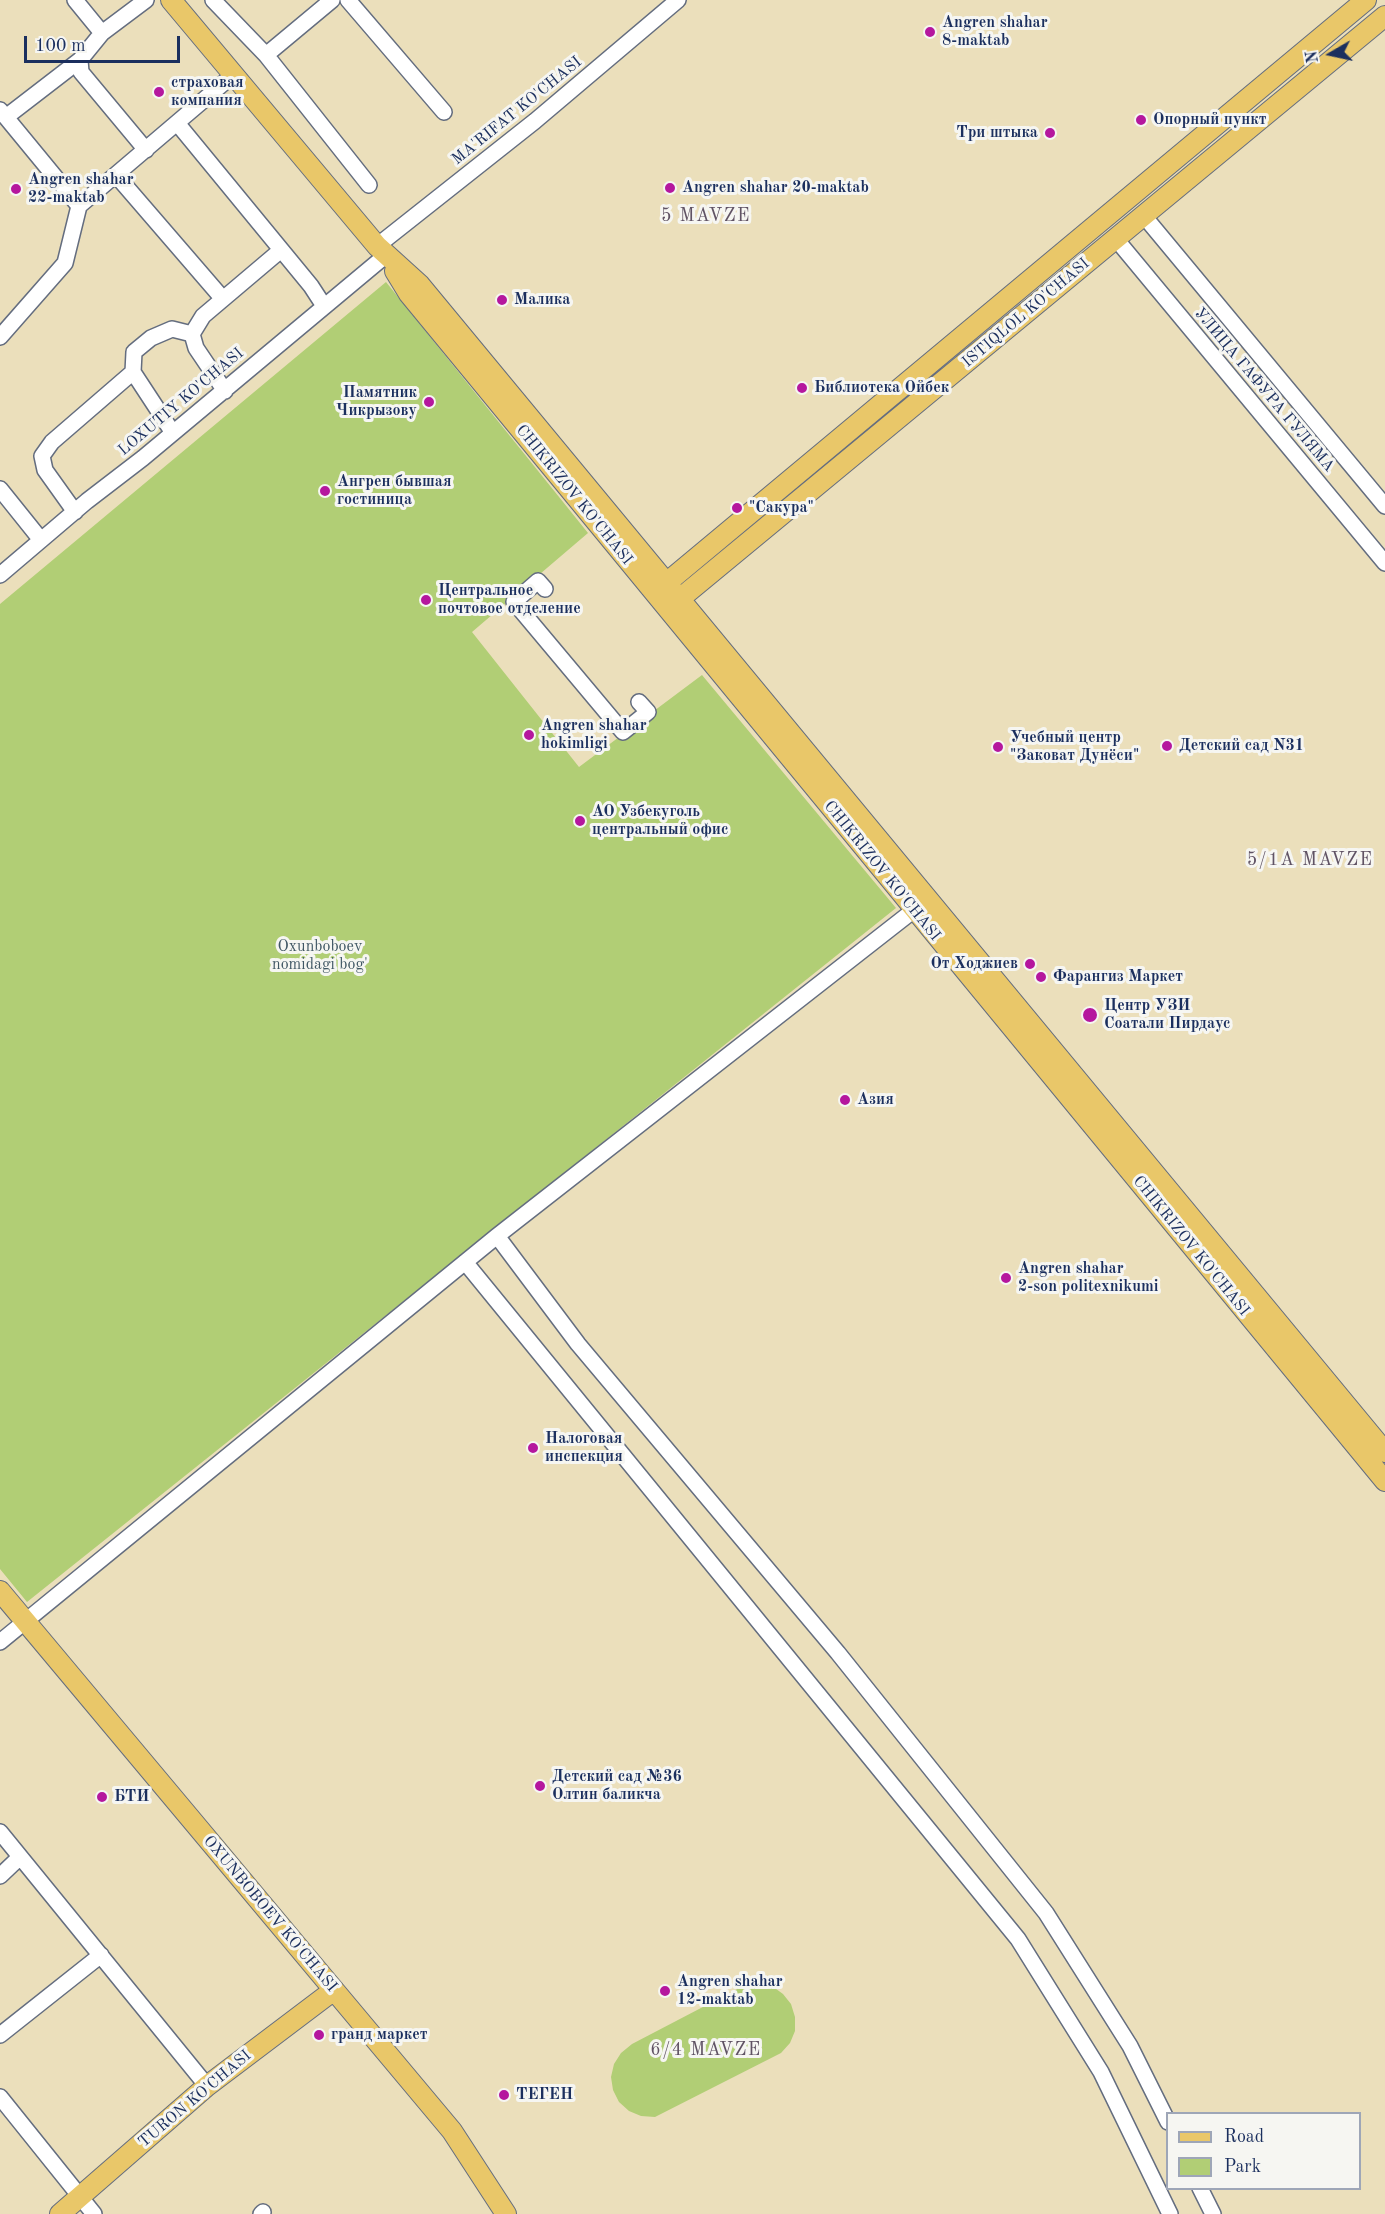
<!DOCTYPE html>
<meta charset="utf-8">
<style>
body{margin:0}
#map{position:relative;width:1385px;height:2214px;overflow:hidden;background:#ebdfbb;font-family:"Old Standard TT",serif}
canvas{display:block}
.legend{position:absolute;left:1166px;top:2112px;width:195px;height:78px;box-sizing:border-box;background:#f6f6f2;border:2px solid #9ea6b7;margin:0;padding:8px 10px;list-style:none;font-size:18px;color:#1b2f5e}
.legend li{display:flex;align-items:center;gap:12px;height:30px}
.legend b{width:30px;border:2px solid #9ea6b7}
.north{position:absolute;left:1301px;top:24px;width:60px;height:60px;-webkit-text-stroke:4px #f6f6f2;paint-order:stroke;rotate:261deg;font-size:16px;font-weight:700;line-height:24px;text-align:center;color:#1b2f5e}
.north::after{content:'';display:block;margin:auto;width:21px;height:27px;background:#1b2f5e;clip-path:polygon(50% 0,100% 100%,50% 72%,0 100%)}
.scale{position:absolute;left:24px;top:36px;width:156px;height:27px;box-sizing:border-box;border:3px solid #1b2f5e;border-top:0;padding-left:8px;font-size:18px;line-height:21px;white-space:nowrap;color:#1b2f5e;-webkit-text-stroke:4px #f6f6f2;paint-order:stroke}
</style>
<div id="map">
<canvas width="1385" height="2214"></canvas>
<ul class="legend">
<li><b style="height:8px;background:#e9c769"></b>Road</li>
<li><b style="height:16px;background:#b1ce75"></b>Park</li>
</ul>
<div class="north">N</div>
<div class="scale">100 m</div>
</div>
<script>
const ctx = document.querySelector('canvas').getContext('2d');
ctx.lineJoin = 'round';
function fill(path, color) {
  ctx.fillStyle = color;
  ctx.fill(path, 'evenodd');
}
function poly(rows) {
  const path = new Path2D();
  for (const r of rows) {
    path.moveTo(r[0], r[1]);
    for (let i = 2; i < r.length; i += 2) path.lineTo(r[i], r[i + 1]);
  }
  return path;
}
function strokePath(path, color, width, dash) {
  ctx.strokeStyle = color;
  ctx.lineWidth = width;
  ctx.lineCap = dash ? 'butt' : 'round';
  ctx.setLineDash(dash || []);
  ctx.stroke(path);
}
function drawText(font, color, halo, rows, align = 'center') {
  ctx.font = font + ' "Old Standard TT",serif';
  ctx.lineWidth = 6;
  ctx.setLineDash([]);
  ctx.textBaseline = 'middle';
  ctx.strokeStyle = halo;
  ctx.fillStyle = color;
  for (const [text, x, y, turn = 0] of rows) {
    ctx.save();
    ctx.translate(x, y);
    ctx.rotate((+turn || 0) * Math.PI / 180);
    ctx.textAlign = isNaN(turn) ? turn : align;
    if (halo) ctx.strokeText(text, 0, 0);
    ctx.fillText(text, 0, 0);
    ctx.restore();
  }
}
fill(poly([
 [386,282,588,533,472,632,579,767,702,675,896,908,27,1602,0,1569,0,604],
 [758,1983,772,1986,783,1994,791,2004,795,2017,795,2031,790,2043,781,2053,655,2117,641,2116,629,2111,619,2102,613,2090,611,2077,614,2064,621,2053,632,2044,745,1985]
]), '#b1ce75');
const minor = poly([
 [75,0,102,33],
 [146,0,102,33,80,60,81,72,146,150],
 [213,0,266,55,369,185],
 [348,0,444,112],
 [266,55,332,0],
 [0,110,79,206],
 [6,117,80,60],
 [177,123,311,286,324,306],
 [116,175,223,299],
 [1144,216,1385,506],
 [1116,239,1385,563],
 [377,246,535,121,678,0],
 [0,337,65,263,79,206,233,75],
 [225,391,196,348,192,334,203,316,281,250],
 [173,433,133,372,134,352,151,338,172,329,192,334],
 [0,489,41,540],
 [75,512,45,470,42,456,52,442,133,372],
 [0,575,87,501,143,458,385,256],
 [545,589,538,581,514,602,623,732,648,712,639,702],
 [497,1236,578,1344,838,1653,1046,1913,1130,2046,1168,2122],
 [465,1262,1018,1939,1101,2072,1170,2214],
 [0,1642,497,1236,914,910],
 [0,1832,207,2086],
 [0,1876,20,1857],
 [0,2035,101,1955],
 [0,2097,94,2214],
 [1200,2188,1213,2214],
 [261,2214,263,2212]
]);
const major = poly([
 [171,0,377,246,420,285,1385,1452],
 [395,271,409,294,1385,1481],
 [658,590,1366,0],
 [671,606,1385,16],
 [0,1591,452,2131,506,2214],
 [60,2214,207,2086,334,1990]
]);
strokePath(minor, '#646d7f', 18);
strokePath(major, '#646d7f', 22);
strokePath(minor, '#fff', 15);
strokePath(major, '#e9c769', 20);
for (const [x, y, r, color] of [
 [930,32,6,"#b5179e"],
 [159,92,6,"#b5179e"],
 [1141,120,6,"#b5179e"],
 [1050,133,6,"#b5179e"],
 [670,188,6,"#b5179e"],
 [16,189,6,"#b5179e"],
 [502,300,6,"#b5179e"],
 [802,388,6,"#b5179e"],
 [429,402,6,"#b5179e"],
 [325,491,6,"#b5179e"],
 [737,508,6,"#b5179e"],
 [426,600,6,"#b5179e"],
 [529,735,6,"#b5179e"],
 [1167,746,6,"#b5179e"],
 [998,747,6,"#b5179e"],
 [580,821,6,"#b5179e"],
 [1030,964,6,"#b5179e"],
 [1041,977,6,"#b5179e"],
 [1090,1015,8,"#b5179e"],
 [845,1100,6,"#b5179e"],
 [1006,1278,6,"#b5179e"],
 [533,1448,6,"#b5179e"],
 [540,1786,6,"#b5179e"],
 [102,1797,6,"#b5179e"],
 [665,1991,6,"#b5179e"],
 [319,2035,6,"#b5179e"],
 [504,2095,6,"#b5179e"]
]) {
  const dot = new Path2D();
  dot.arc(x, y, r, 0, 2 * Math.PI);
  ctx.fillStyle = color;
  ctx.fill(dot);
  strokePath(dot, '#f6f6f2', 2);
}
drawText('bold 16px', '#1b2f5e', '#f6f6f2', [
 ["Angren shahar",942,23],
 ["8-maktab",942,41],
 ["страховая",171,83],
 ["компания",171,101],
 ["Опорный пункт",1153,120],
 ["Три штыка",1038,133,"right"],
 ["Angren shahar",28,180],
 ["22-maktab",28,198],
 ["Angren shahar 20-maktab",682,188],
 ["Малика",514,300],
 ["Библиотека Ойбек",814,388],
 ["Памятник",417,393,"right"],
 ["Чикрызову",417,411,"right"],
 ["Ангрен бывшая",337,482],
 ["гостиница",337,500],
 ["\"Сакура\"",749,508],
 ["Центральное",438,591],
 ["почтовое отделение",438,609],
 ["Angren shahar",541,726],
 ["hokimligi",541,744],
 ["Учебный центр",1010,738],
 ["\"Заковат Дунёси\"",1010,756],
 ["Детский сад N31",1179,746],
 ["АО Узбекуголь",592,812],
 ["центральный офис",592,830],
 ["От Ходжиев",1018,964,"right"],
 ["Фарангиз Маркет",1053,977],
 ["Центр УЗИ",1104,1006],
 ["Соатали Пирдаус",1104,1024],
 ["Азия",857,1100],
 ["Angren shahar",1018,1269],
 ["2-son politexnikumi",1018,1287],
 ["Налоговая",545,1439],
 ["инспекция",545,1457],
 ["Детский сад №36",552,1777],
 ["Олтин баликча",552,1795],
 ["БТИ",114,1797],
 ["Angren shahar",677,1982],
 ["12-maktab",677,2000],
 ["гранд маркет",331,2035],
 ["ТЕГЕН",516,2095]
], 'left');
drawText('16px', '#1b2f5e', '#f6f6f2', [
 ["MA'RIFAT KO'CHASI",517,111,-39],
 ["ISTIQLOL KO'CHASI",1026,313,-40],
 ["УЛИЦА ГАФУРА ГУЛЯМА",1264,390,50],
 ["LOXUTIY KO'CHASI",181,402,-40],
 ["CHIKRIZOV KO'CHASI",574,495,51],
 ["CHIKRIZOV KO'CHASI",882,871,51],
 ["CHIKRIZOV KO'CHASI",1191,1246,51],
 ["OXUNBOBOEV KO'CHASI",270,1914,50],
 ["TURON KO'CHASI",195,2099,-40]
]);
drawText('16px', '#405764', '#f6f6f2', [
 ["Oxunboboev",320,947],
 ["nomidagi bog'",320,965]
]);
ctx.letterSpacing = '1.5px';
drawText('18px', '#605364', '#f6f6f2', [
 ["5 MAVZE",706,216],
 ["5/1A MAVZE",1310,860],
 ["6/4 MAVZE",706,2050]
]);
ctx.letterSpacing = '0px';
</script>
